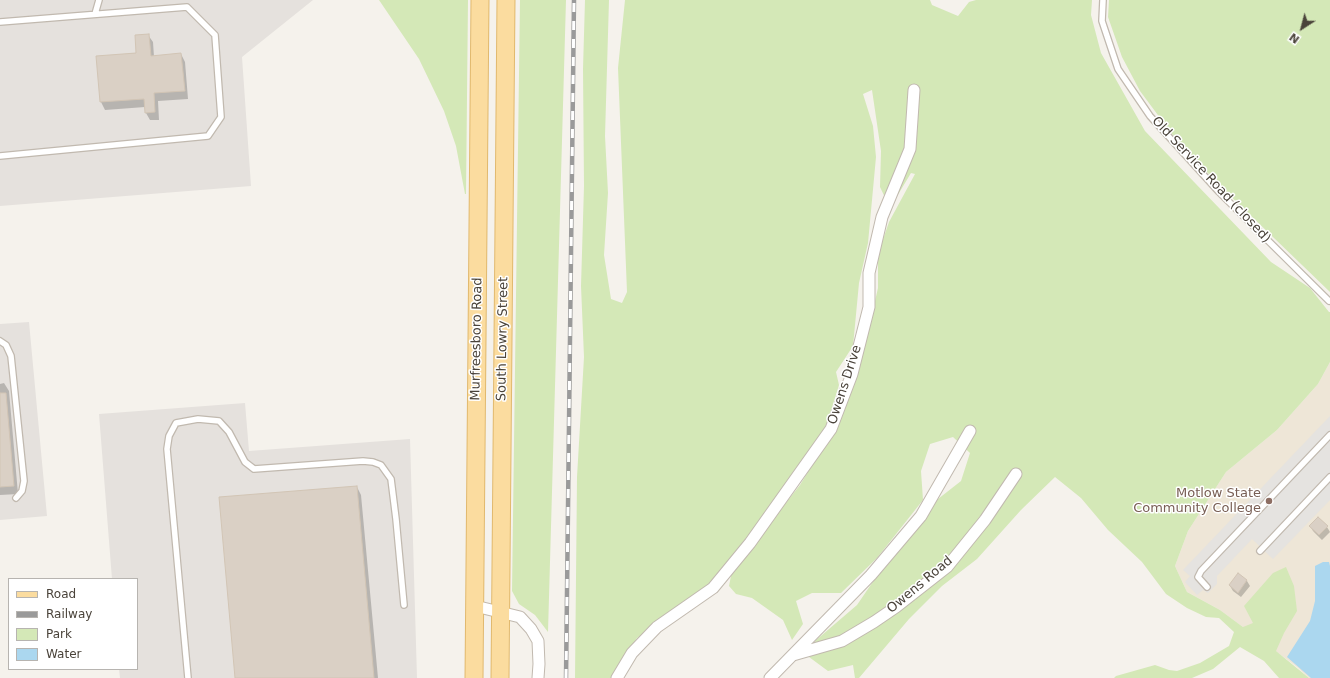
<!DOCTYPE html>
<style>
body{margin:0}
#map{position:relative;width:1330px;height:678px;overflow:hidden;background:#f5f2ec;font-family:"DejaVu Sans",sans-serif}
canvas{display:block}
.legend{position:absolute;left:8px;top:578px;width:130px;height:92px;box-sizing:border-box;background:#fff;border:1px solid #b7b4b0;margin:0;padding:5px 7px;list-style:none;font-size:12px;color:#4a433a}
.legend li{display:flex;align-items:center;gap:8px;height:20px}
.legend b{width:20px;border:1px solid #b7b4b0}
.north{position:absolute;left:1282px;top:8px;width:40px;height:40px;-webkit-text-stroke:3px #fff;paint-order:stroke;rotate:216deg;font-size:11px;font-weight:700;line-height:16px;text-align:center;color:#4a433a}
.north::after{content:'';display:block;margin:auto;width:14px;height:18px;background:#4a433a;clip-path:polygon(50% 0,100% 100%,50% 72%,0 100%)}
</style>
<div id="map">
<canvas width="1330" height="678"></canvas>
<ul class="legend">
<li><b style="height:5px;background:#fbdc9f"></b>Road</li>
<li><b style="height:5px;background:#9a9a9a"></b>Railway</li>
<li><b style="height:11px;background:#d4e8b7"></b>Park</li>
<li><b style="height:11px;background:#abd7ef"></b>Water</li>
</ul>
<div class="north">N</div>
</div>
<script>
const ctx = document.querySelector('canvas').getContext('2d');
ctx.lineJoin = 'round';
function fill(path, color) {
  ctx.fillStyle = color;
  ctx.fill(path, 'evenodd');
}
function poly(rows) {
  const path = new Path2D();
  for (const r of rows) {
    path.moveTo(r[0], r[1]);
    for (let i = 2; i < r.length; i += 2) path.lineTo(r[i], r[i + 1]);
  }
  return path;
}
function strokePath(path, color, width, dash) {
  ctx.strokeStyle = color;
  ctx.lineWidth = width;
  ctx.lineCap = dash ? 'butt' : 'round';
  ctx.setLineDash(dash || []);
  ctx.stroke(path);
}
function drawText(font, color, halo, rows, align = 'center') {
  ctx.font = font + ' "DejaVu Sans",sans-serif';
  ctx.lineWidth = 3;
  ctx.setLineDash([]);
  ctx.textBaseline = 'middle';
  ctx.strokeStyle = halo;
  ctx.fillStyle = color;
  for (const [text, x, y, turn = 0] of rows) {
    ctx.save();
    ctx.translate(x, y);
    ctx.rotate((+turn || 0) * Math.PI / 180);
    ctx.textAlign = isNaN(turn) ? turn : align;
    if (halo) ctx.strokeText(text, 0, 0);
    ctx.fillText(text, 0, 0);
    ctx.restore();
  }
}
fill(poly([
 [0,0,313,0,242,57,251,186,0,206],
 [29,322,47,516,0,520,0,324],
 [245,403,249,451,410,439,417,678,120,678,119,669,137,669,137,579,112,579,99,414]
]), '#e5e1dd');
fill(poly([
 [1330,362,1330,678,1309,678,1297,667,1220,610,1187,592,1175,566,1188,531,1226,472,1277,430,1318,384]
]), '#eee6d7');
fill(poly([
 [379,0,468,0,466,194,465,194,456,146,444,111,419,59],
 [520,0,566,0,548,632,535,615,519,604,512,591],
 [585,0,609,0,605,136,608,193,604,255,611,299,622,303,627,292,618,68,625,0,930,0,932,5,958,16,969,2,976,0,1092,0,1091,15,1101,53,1145,131,1271,262,1310,288,1329,312,1330,312,1330,362,1318,384,1277,430,1226,472,1188,531,1175,566,1187,592,1220,610,1243,627,1253,623,1244,606,1273,573,1286,567,1294,586,1297,611,1284,633,1276,651,1309,678,1279,678,1264,661,1240,647,1213,669,1192,678,1114,678,1116,676,1155,665,1169,670,1177,671,1200,663,1229,646,1234,632,1219,618,1206,617,1187,608,1166,594,1142,562,1108,530,1081,498,1055,477,1021,510,977,559,942,586,909,619,859,678,855,678,853,665,828,671,809,657,815,641,857,605,883,567,938,499,961,481,970,453,953,437,930,444,921,471,923,500,877,558,841,593,812,593,796,601,803,624,792,640,783,620,752,598,736,594,729,586,732,571,800,485,834,429,872,314,878,288,878,254,889,222,915,174,911,173,890,208,880,187,881,151,872,90,863,94,873,126,876,157,868,243,859,283,853,346,836,372,839,385,825,430,738,551,705,588,637,638,612,678,575,678,577,477,584,357,581,286,584,186,583,69],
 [1109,0,1330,0,1330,292,1218,184,1172,134,1140,91,1122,57,1108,17]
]), '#d4e8b7');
fill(poly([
 [1330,416,1330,500,1273,559,1252,539,1217,576,1217,584,1208,593,1203,590,1197,595,1185,582,1190,576,1183,570]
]), '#e5e3e0');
fill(poly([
 [1323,562,1329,562,1330,566,1330,678,1311,678,1287,657,1310,621,1315,601,1315,566]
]), '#abd7ef');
fill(poly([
 [148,35,153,42,154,57,181,54,185,62,188,99,158,101,159,120,150,120,146,113,145,107,105,110,101,102,97,57,138,53],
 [4,383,9,391,18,494,0,495,0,384],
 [357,487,361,495,378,678,236,678],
 [1310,526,1327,527,1330,532,1322,540,1313,531],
 [1238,575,1247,581,1250,586,1241,597,1233,591,1230,586]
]), '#0003');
const building = poly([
 [149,34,151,56,181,53,185,91,154,93,155,112,145,113,144,99,100,102,96,56,136,53,135,35,149,34],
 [0,393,6,393,14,486,0,487,0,393],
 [357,486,374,678,235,678,219,497,357,486],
 [1318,517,1328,526,1319,535,1309,526,1318,517],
 [1238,573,1247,580,1238,593,1229,585,1238,573]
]);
fill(building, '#dad0c5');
strokePath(building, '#d2c5b5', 1);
const lane = poly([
 [1103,0,1102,21,1118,69,1150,116,1219,192,1329,301],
 [95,14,99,0],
 [0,22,187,7,215,35,221,117,208,136,0,156],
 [0,341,6,345,11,356,24,481,22,491,16,498],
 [1260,551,1330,477],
 [1207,587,1198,577,1201,571,1330,435],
 [188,678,167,449,169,436,176,423,198,419,219,421,229,432,245,462,254,469,363,461,373,462,381,465,391,479,396,519,404,605]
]);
const street = poly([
 [475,606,520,617,531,629,538,641,539,664,538,678],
 [793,655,842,641,874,622,896,607,947,567,985,520,1016,474],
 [617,678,632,653,657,627,713,588,750,543,831,429,852,374,869,307,869,273,882,217,910,149,914,90],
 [770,678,871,575,921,516,970,431]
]);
const primary = poly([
 [474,678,480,0],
 [500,678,506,0]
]);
strokePath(lane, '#c1b9af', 8);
strokePath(street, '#c1b9af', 13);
strokePath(primary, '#e1b96e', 19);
strokePath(lane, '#fff', 5.5);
strokePath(street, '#fff', 11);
strokePath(primary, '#fbdc9f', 17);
const rail = poly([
 [566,678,574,0]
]);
strokePath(rail, '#9a9a9a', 4.5);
strokePath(rail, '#fff', 3, [9]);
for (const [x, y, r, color] of [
 [1269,501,4,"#8d6e63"]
]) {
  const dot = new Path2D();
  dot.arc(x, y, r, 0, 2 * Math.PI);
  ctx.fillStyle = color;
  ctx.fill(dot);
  strokePath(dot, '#fff', 1.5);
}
drawText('13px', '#4a433a', '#fff', [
 ["Old Service Road (closed)",1211,180,47],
 ["Murfreesboro Road",477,339,-89],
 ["South Lowry Street",503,339,-89],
 ["Owens Drive",845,385,-72],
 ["Owens Road",920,585,-40]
]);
drawText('13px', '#785e54', '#fff', [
 ["Motlow State",1261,494],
 ["Community College",1261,509]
], 'right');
</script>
